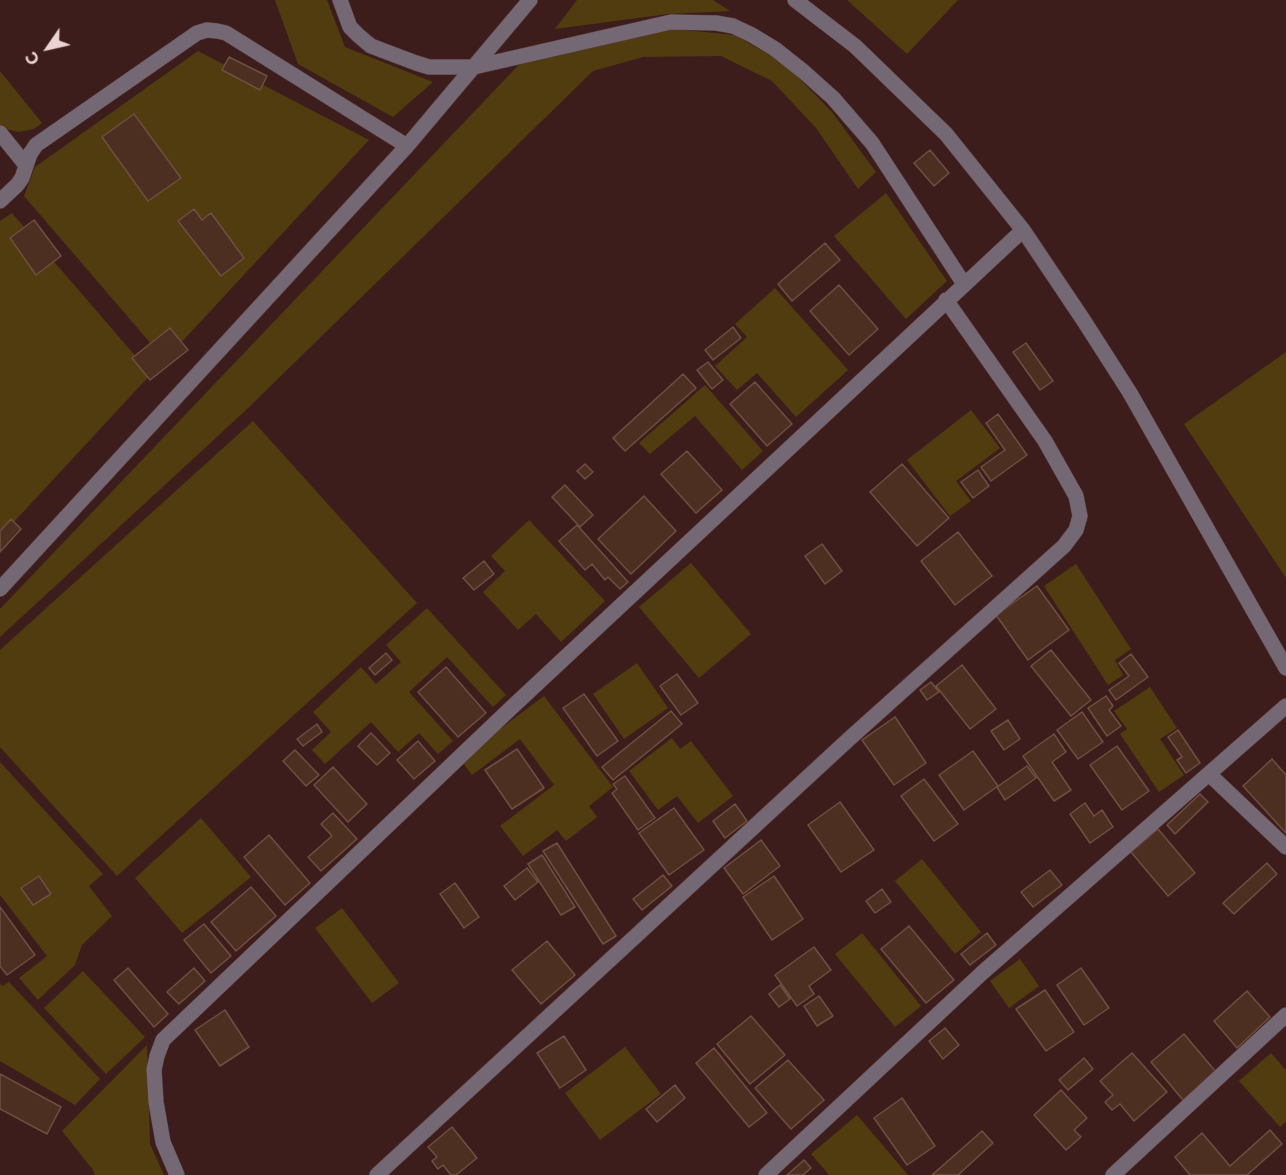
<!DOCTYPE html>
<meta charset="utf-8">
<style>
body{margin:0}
#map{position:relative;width:1286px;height:1175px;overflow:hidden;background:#3d1d1c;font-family:Montserrat,sans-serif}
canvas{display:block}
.north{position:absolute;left:18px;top:18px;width:60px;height:60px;-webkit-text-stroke:4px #3d1d1c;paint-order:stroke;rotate:236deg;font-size:16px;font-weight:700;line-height:24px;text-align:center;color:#ead4d2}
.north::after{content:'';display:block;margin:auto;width:21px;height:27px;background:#ead4d2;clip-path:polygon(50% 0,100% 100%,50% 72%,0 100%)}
</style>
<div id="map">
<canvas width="1286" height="1175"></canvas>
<div class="north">С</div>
</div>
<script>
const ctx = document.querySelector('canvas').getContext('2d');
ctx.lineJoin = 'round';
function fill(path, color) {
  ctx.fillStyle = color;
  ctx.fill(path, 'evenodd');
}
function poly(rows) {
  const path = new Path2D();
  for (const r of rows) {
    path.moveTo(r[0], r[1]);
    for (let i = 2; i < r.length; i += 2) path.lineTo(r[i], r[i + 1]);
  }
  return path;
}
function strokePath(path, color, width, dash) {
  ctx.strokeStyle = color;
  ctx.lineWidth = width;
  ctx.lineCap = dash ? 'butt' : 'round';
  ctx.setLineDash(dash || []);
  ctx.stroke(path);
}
fill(poly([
 [275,0,327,0,345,47,433,82,393,117,298,64],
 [577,0,713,0,730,11,668,14,555,29],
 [847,0,958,0,907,54],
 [674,29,735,35,785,64,832,112,876,172,858,189,816,128,772,81,721,56,643,57,593,71,245,411,0,637,0,609,531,52],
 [198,51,369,140,165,360,24,196,35,167],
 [0,71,42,123,34,129,18,132,6,129,0,125],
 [886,193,947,281,906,319,834,236],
 [12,213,151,374,0,537,0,221],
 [775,288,848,370,796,417,757,373,737,390,715,366,747,337,735,324],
 [1286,352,1286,578,1184,424],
 [705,385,763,451,742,470,695,416,650,454,639,443],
 [971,410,1000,448,956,481,971,501,950,516,907,460],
 [253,421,417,603,117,876,0,747,0,650],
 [529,520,605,601,561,642,536,614,518,630,483,592,505,571,491,556],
 [691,563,751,634,699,678,639,607],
 [1076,564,1131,649,1115,660,1123,675,1108,685,1044,586],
 [427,608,506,695,493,707,447,657,409,692,453,741,438,754,419,733,398,752,371,722,325,764,312,750,331,732,313,712,361,667,376,684,401,662,386,645],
 [637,663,668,708,624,739,593,694],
 [1150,687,1177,728,1160,739,1184,775,1159,792,1120,734,1127,729,1114,711],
 [544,696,613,787,589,806,597,817,566,841,557,830,523,856,500,826,554,785,520,739,472,775,460,759],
 [672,738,680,749,691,741,733,796,698,823,677,796,658,810,629,771],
 [0,762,103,874,89,886,112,916,82,945,75,965,38,1000,19,978,47,956,0,895],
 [201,818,251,877,182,933,135,878],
 [922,859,981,932,955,954,895,881],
 [342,908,399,983,372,1003,315,928],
 [862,933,921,1006,895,1027,835,954],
 [1020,959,1039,986,1009,1008,990,981],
 [83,971,145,1037,106,1074,44,1008],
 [9,982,100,1079,75,1105,0,1061,0,984,3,986],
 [147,1045,150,1144,164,1175,95,1175,93,1170,62,1131],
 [625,1047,661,1094,600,1140,565,1093],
 [1271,1053,1286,1070,1286,1122,1280,1127,1239,1081],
 [857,1115,908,1175,829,1175,811,1154]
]), '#513c10');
const building = poly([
 [229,57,267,76,260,90,222,70,229,57],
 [134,114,181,178,148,201,102,137,134,114],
 [930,150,949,173,934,186,914,163,930,150],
 [194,209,202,220,211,213,244,258,221,276,178,221,194,209],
 [34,220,61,256,36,275,10,238,34,220],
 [825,243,840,260,792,301,778,284,825,243],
 [839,285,878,329,849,355,810,311,839,285],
 [733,327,741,338,713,360,705,350,733,327],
 [170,328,188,350,150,380,132,358,170,328],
 [1026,343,1053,381,1040,390,1013,352,1026,343],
 [708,362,723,380,712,389,697,370,708,362],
 [683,374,696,388,625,451,613,438,683,374],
 [755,382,792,424,767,446,730,404,755,382],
 [998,414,1027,455,991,481,981,467,1005,450,986,423,998,414],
 [687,451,722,490,696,513,661,474,687,451],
 [585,464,593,472,585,479,577,471,585,464],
 [902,464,949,518,917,546,870,492,902,464],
 [978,470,989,486,973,498,961,482,978,470],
 [565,485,593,515,580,527,552,497,565,485],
 [644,496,676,531,631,574,598,539,644,496],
 [11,519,21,529,0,552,0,531,11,519],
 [577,525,628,582,620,589,608,577,605,580,592,564,585,570,559,541,577,525],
 [958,532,992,576,955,605,921,561,958,532],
 [822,544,842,571,825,584,805,556,822,544],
 [484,561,494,574,474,590,463,578,484,561],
 [1037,586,1069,630,1028,660,996,615,1037,586],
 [1051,650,1091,700,1071,716,1031,666,1051,650],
 [386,653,392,660,375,675,369,668,386,653],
 [1131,654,1148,677,1116,700,1109,690,1129,676,1119,663,1131,654],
 [962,665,996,709,970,729,936,686,962,665],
 [446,667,486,713,458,737,418,692,446,667],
 [677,674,698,703,681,715,660,686,677,674],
 [931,682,939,692,927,700,920,690,931,682],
 [584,694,618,741,597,756,563,708,584,694],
 [1106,696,1113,706,1109,710,1121,726,1107,736,1088,708,1106,696],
 [671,711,682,724,613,780,602,767,671,711],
 [1082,712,1103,742,1078,759,1057,730,1082,712],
 [895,717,926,763,894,785,862,740,895,717],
 [1008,720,1020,739,1004,750,991,731,1008,720],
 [317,724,322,732,303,746,297,739,317,724],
 [1178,730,1200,763,1186,773,1177,760,1182,757,1168,737,1178,730],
 [371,733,390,753,377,765,358,746,371,733],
 [1054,734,1066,752,1052,762,1071,790,1054,801,1023,756,1054,734],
 [418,741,435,761,414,779,397,760,418,741],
 [1117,746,1149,791,1122,810,1090,765,1117,746],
 [517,749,544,788,512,809,485,770,517,749],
 [295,750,319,775,306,786,283,761,295,750],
 [973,751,998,786,964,810,939,775,973,751],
 [1272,759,1286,775,1286,833,1243,786,1272,759],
 [1027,766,1036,778,1005,800,997,787,1027,766],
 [333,767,367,804,348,822,314,785,333,767],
 [625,776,655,818,638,830,612,793,617,789,613,784,625,776],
 [924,779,958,824,934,841,901,796,924,779],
 [1200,794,1208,802,1175,834,1167,825,1200,794],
 [840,802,874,850,841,872,808,825,840,802],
 [1085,803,1094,816,1102,810,1113,827,1090,843,1070,814,1085,803],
 [735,804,747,821,725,838,713,821,735,804],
 [674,808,704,850,669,875,639,833,674,808],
 [333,813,357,839,321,871,308,857,332,836,321,824,333,813],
 [1158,829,1195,873,1168,896,1131,852,1158,829],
 [269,835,310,883,285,905,244,857,269,835],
 [761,840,780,866,743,894,724,868,761,840],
 [557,843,616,936,603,944,543,851,557,843],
 [542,855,575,907,561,915,528,864,542,855],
 [1267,863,1277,874,1234,914,1223,903,1267,863],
 [527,868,538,882,515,900,504,886,527,868],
 [1050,870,1062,885,1033,907,1021,892,1050,870],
 [663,875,672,886,642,910,633,899,663,875],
 [39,876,51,894,33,905,21,888,39,876],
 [774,876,803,919,772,940,743,897,774,876],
 [455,883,479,917,464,928,440,894,455,883],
 [251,887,276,916,236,951,211,922,251,887],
 [882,889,891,902,875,913,866,901,882,889],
 [0,907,35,955,7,975,0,966,0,907],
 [204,924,231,956,211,973,184,940,204,924],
 [909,926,954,980,926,1003,881,949,909,926],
 [987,933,996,945,970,965,961,954,987,933],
 [547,941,575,975,541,1004,512,970,547,941],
 [814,947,831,970,809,986,814,994,797,1006,775,975,814,947],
 [128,968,168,1014,154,1027,114,980,128,968],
 [194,968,205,981,179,1004,167,992,194,968],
 [1081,968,1109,1008,1084,1025,1057,985,1081,968],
 [780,985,790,999,779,1007,769,994,780,985],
 [1045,990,1074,1032,1046,1051,1016,1009,1045,990],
 [1247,991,1270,1017,1237,1048,1214,1021,1247,991],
 [819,996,833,1016,817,1026,804,1006,819,996],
 [225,1010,249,1047,220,1066,195,1030,225,1010],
 [751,1016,785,1055,750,1084,717,1044,751,1016],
 [945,1028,959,1045,943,1059,929,1041,945,1028],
 [1184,1034,1216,1072,1183,1100,1151,1062,1184,1034],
 [564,1036,586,1070,560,1088,537,1053,564,1036],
 [714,1048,767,1113,749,1127,696,1063,714,1048],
 [1132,1053,1167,1092,1134,1121,1120,1104,1112,1110,1105,1102,1113,1095,1100,1081,1132,1053],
 [1084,1058,1093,1069,1068,1090,1059,1080,1084,1058],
 [788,1060,824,1100,791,1129,755,1088,788,1060],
 [0,1074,61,1107,47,1134,0,1109,0,1074],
 [675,1085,685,1098,657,1122,646,1109,675,1085],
 [1061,1090,1087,1118,1074,1130,1081,1137,1066,1150,1034,1115,1061,1090],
 [902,1098,935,1146,907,1165,874,1118,902,1098],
 [452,1127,477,1158,456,1175,451,1175,443,1165,438,1169,432,1161,437,1157,428,1147,452,1127],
 [1270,1130,1282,1144,1247,1175,1190,1175,1175,1157,1202,1133,1230,1166,1270,1130],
 [982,1131,993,1143,958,1175,932,1175,982,1131],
 [804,1160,811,1168,803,1175,787,1175,804,1160]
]);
fill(building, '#4d2f22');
strokePath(building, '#704f41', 1.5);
const minor = poly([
 [340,0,350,27,359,36,371,46,416,63,429,67,474,67,671,22,716,23,733,26,752,35,775,49,804,72,833,98,872,143,964,284],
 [795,0,855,46,946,134,1023,230,1084,321,1130,393,1286,668],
 [0,133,25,164],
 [0,201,17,185,22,178,30,154,36,145,197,33,207,30,217,31,226,33,407,146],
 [0,589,407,146,530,0],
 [1209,774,1286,847],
 [177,1175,163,1142,156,1102,154,1070,157,1056,163,1040,510,709,1023,230],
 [377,1175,849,739,1064,546,1076,530,1080,516,1076,496,1045,441,946,300],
 [766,1175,982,973,1286,706],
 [1113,1175,1286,1015]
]);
strokePath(minor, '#593a39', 16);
strokePath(minor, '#736874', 15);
</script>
